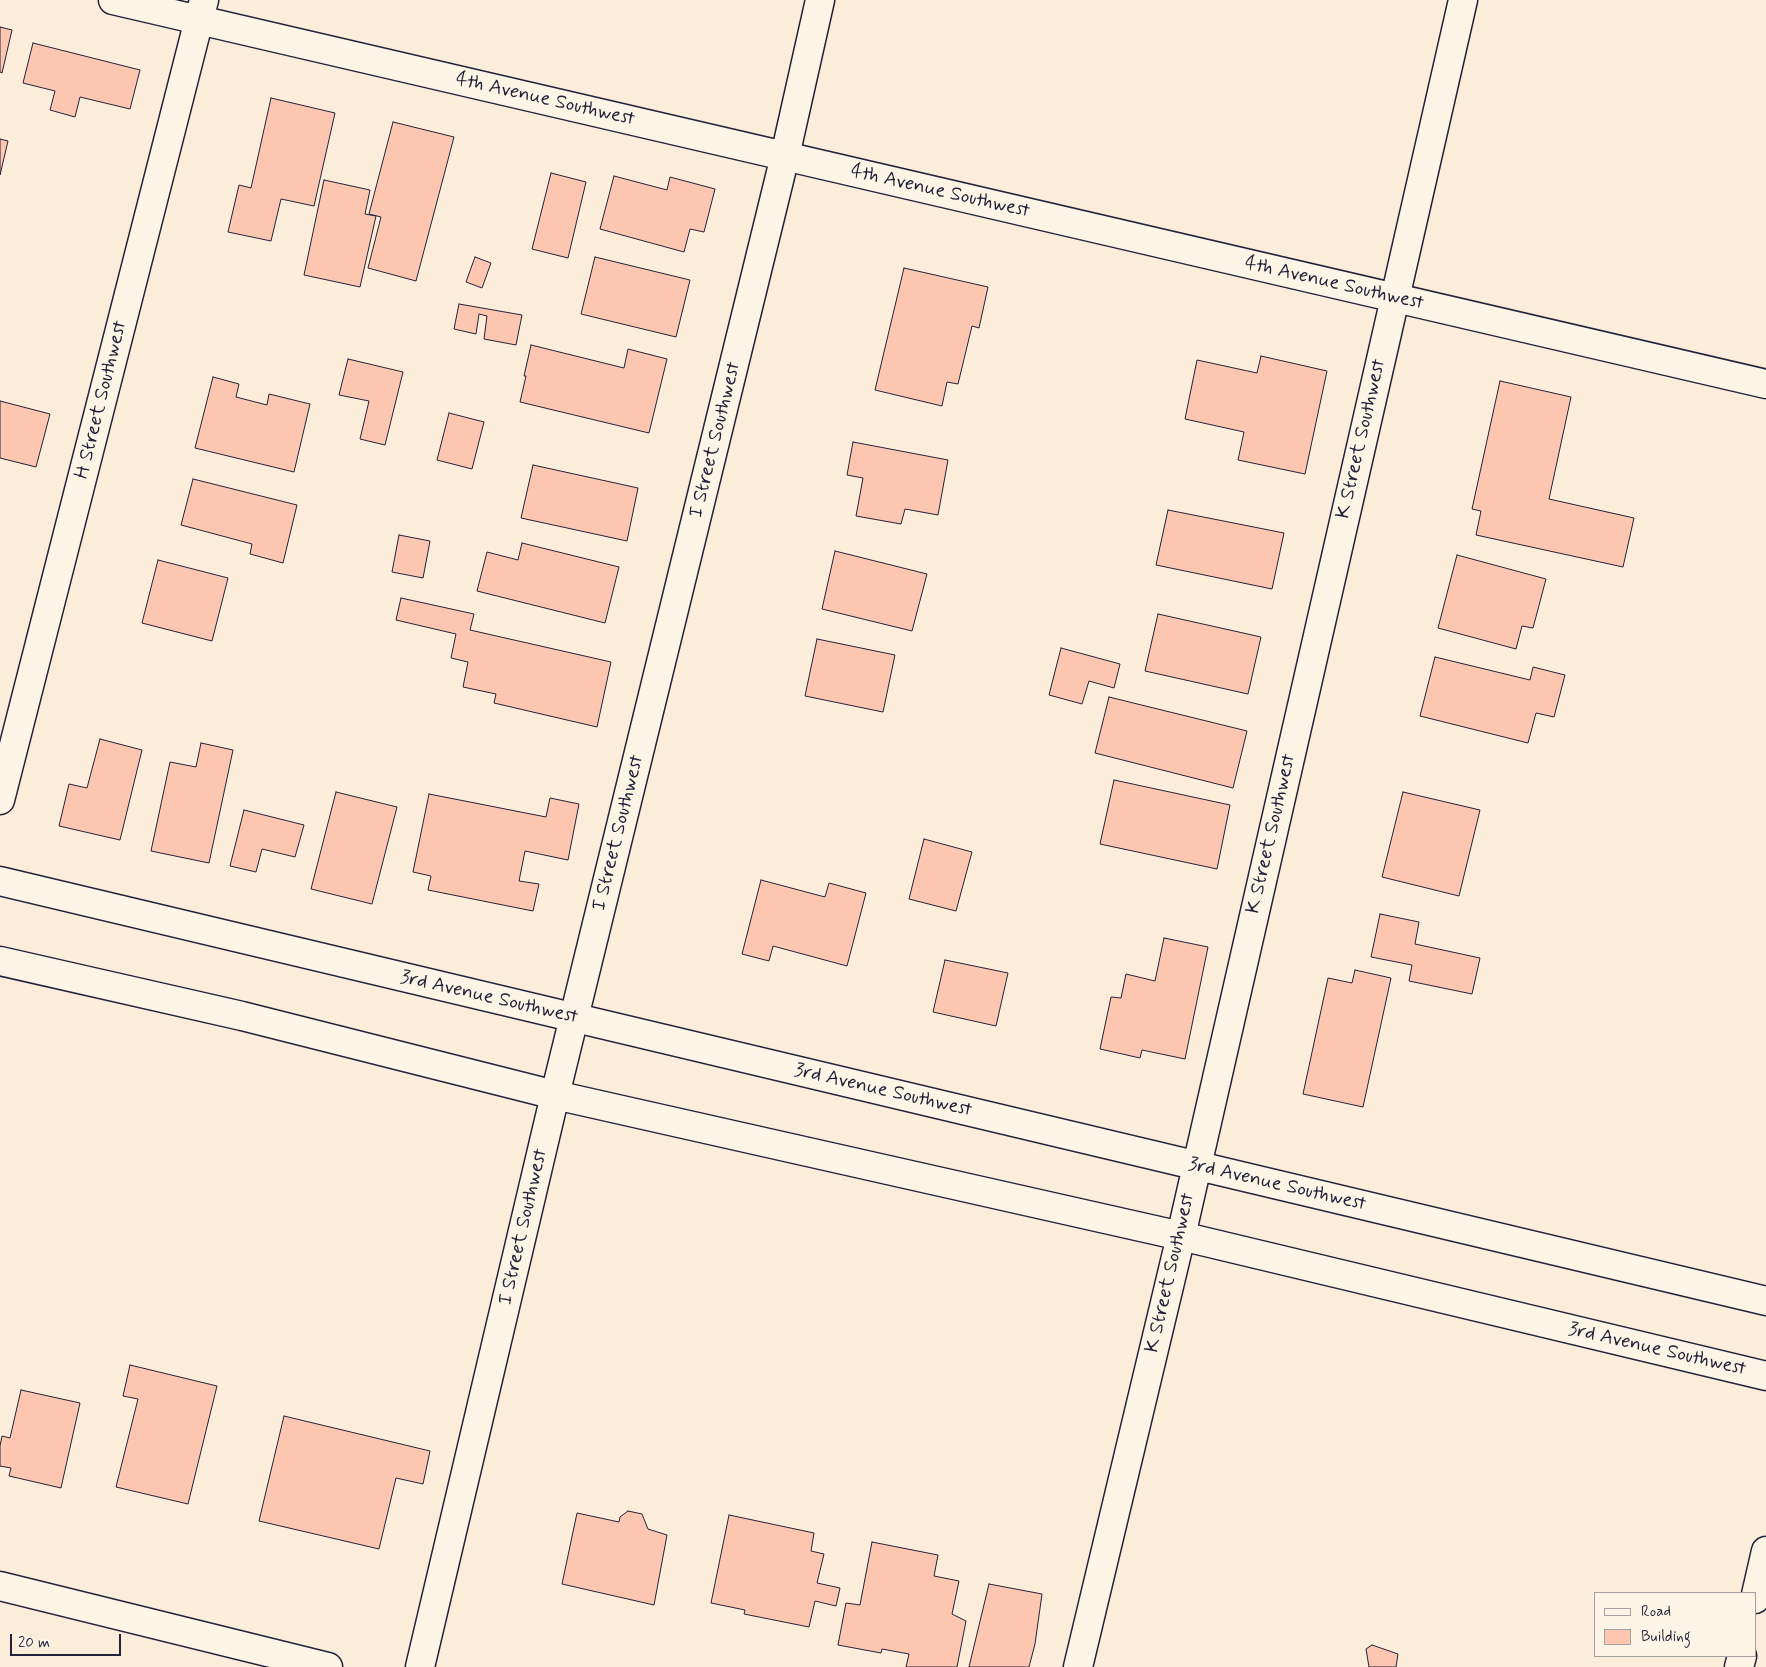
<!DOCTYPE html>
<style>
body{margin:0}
#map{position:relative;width:1766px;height:1667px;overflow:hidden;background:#fcecda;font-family:Mynerve,sans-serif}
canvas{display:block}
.legend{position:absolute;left:1594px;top:1592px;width:162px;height:65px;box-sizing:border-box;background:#fcf5e5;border:1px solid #a5a1a1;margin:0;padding:6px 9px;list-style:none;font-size:15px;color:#22223b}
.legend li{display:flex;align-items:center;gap:10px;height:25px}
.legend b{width:25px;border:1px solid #a5a1a1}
.scale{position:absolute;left:10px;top:1634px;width:111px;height:22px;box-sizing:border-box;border:2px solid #22223b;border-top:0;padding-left:6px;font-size:15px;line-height:18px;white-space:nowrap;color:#22223b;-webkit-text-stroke:4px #fcf5e5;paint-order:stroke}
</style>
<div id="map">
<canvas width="1766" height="1667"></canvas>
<ul class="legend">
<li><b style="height:6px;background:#fcf5e5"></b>Road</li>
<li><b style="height:14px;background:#fdc6b0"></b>Building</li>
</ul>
<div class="scale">20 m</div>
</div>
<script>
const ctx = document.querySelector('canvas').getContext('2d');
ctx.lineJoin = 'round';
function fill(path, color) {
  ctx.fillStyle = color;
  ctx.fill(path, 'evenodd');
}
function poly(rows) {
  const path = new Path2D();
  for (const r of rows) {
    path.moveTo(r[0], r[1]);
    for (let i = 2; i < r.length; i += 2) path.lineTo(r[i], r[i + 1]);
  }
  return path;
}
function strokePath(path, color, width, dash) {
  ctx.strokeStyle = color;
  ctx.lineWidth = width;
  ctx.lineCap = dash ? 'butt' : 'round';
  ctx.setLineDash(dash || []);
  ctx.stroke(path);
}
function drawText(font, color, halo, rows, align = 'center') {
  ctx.font = font + ' Mynerve,sans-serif';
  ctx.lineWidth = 5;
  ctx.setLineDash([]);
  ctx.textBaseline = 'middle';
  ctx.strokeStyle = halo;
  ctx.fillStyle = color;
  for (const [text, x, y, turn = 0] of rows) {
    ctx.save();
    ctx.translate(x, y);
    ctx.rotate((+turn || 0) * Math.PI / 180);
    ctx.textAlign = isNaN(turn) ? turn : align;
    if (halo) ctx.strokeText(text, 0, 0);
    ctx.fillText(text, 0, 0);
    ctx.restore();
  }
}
const building = poly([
 [0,27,12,30,2,73,0,72,0,27],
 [33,43,140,70,130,109,80,97,75,117,50,110,55,91,23,83,33,43],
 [271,98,335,113,314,206,281,199,271,241,228,232,239,185,251,188,271,98],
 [393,122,454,137,416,281,368,268,381,217,369,214,393,122],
 [0,139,8,141,0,175,0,139],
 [551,173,586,182,568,258,532,249,551,173],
 [614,176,667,190,670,177,715,189,704,232,690,229,684,252,600,229,614,176],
 [324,180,370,190,365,214,376,216,360,287,304,275,324,180],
 [475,257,491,263,482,288,466,282,475,257],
 [595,257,690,280,676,337,581,314,595,257],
 [904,268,988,287,979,328,972,326,958,384,947,382,942,406,875,390,904,268],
 [459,304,522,315,516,345,484,339,487,316,479,314,476,334,454,329,459,304],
 [531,345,624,368,628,349,667,359,649,433,520,402,526,376,524,376,531,345],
 [1261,356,1327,371,1305,474,1238,460,1244,432,1185,419,1197,360,1257,373,1261,356],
 [348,359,403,372,385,445,360,439,369,401,339,395,348,359],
 [213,377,239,384,236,397,267,405,269,394,310,404,294,472,195,448,213,377],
 [1500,381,1571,397,1549,499,1634,518,1623,567,1476,535,1481,511,1472,509,1500,381],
 [0,401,50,414,36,467,0,458,0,401],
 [449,413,484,422,472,469,437,460,449,413],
 [853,442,948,460,938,515,905,509,901,524,856,516,863,478,847,475,853,442],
 [533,465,638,488,627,541,521,518,533,465],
 [193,479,297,505,283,563,250,554,252,544,181,525,193,479],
 [1168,510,1284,533,1272,589,1156,565,1168,510],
 [399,535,430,541,423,578,392,572,399,535],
 [522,543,619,567,605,623,477,591,487,552,518,560,522,543],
 [835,551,927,574,912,631,822,609,835,551],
 [1457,555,1546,579,1533,628,1522,626,1516,649,1438,628,1457,555],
 [158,560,228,578,212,641,142,623,158,560],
 [401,598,474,614,470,630,611,662,597,727,494,703,496,694,463,687,468,662,451,658,456,634,396,620,401,598],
 [1158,614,1261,637,1248,694,1145,671,1158,614],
 [817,639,895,655,883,712,805,696,817,639],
 [1061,648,1120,664,1114,688,1089,681,1082,704,1049,695,1061,648],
 [1435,657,1530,680,1533,667,1565,675,1554,717,1536,713,1528,743,1420,716,1435,657],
 [1109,697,1247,731,1233,788,1095,753,1109,697],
 [100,739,142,750,120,840,59,826,69,784,87,788,100,739],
 [201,743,233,750,209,863,151,851,170,762,196,767,201,743],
 [1114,780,1230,805,1217,869,1100,844,1114,780],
 [336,792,397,807,372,904,311,889,336,792],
 [1403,792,1480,810,1459,896,1382,877,1403,792],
 [429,794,546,817,550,798,579,804,568,860,525,851,519,881,539,884,533,911,428,890,431,876,413,872,429,794],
 [244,810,304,825,295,857,262,849,256,872,230,866,244,810],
 [924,839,972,852,956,911,909,899,924,839],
 [761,880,825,897,829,883,866,893,847,966,773,946,769,961,742,954,761,880],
 [1380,914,1419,922,1415,944,1480,958,1472,994,1409,981,1412,965,1371,957,1380,914],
 [1164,938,1208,947,1185,1059,1142,1050,1140,1058,1100,1049,1111,997,1121,998,1126,974,1155,981,1164,938],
 [945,960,1008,973,996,1026,933,1012,945,960],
 [1355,970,1391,978,1363,1107,1303,1094,1328,978,1352,983,1355,970],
 [130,1365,217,1386,188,1504,116,1487,138,1399,123,1396,130,1365],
 [21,1390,80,1403,61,1488,9,1476,11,1468,0,1466,0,1446,2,1436,10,1438,21,1390],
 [284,1416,430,1451,423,1484,396,1478,379,1549,259,1521,284,1416],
 [628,1511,642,1514,648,1529,667,1535,654,1605,562,1584,577,1513,619,1522,620,1517,628,1511],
 [729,1515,814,1533,811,1551,824,1554,817,1583,840,1588,836,1606,815,1601,809,1627,744,1614,745,1610,711,1603,729,1515],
 [872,1542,938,1555,934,1576,959,1581,952,1614,966,1621,957,1667,906,1667,909,1654,882,1649,881,1653,838,1645,846,1603,860,1605,872,1542],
 [989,1584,1042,1594,1035,1644,1029,1667,969,1667,989,1584],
 [1372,1645,1398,1654,1396,1667,1369,1667,1366,1649,1372,1645]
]);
fill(building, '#fdc6b0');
strokePath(building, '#22223b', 1);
const minor = poly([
 [113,0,1766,384],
 [0,800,204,0],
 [0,881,1766,1301],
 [0,961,242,1016,555,1095,1181,1236,1766,1376],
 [1755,1599,1766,1551],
 [420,1667,555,1095,785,156,820,0],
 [1078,1667,1181,1236,1463,0],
 [1739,1667,1742,1656]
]);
const tertiary = poly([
 [0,1586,328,1667]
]);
strokePath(minor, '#22223b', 31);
strokePath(tertiary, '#22223b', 31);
strokePath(minor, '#fcf5e5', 28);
strokePath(tertiary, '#fcf5e5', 28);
drawText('20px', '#22223b', '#fcf5e5', [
 ["4th Avenue Southwest",545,100,13],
 ["4th Avenue Southwest",940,192,13],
 ["4th Avenue Southwest",1334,284,13],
 ["H Street Southwest",102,400,-76],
 ["K Street Southwest",1362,439,-77],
 ["I Street Southwest",716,440,-76],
 ["I Street Southwest",619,833,-76],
 ["K Street Southwest",1272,834,-77],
 ["3rd Avenue Southwest",489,998,13],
 ["3rd Avenue Southwest",883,1091,13],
 ["3rd Avenue Southwest",1277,1185,13],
 ["I Street Southwest",524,1227,-77],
 ["K Street Southwest",1171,1273,-77],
 ["3rd Avenue Southwest",1657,1350,13]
]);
</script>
